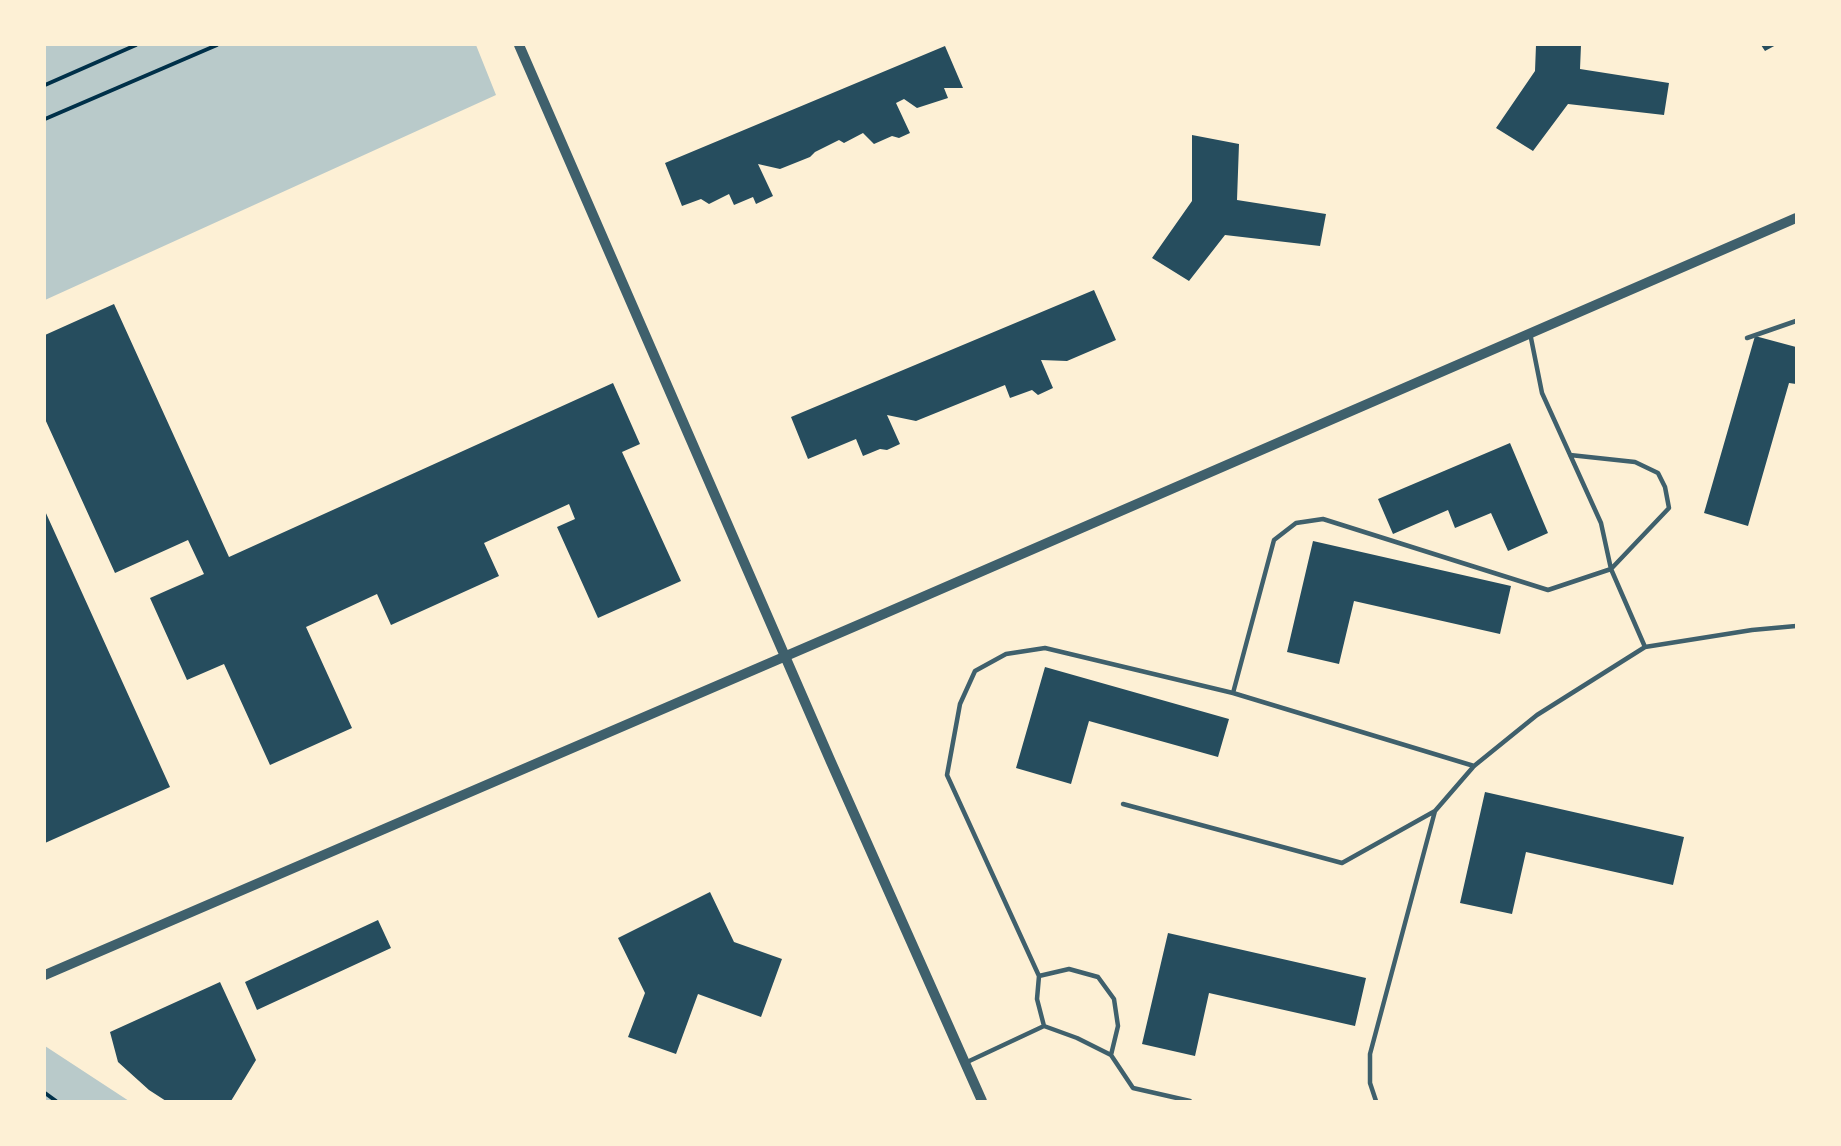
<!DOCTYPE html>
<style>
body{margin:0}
#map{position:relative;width:1841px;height:1146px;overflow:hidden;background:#fdf0d5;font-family:"Alegreya Sans",sans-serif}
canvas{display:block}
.frame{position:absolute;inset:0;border:46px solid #fdf0d5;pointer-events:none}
</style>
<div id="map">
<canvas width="1841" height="1146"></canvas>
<div class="frame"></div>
</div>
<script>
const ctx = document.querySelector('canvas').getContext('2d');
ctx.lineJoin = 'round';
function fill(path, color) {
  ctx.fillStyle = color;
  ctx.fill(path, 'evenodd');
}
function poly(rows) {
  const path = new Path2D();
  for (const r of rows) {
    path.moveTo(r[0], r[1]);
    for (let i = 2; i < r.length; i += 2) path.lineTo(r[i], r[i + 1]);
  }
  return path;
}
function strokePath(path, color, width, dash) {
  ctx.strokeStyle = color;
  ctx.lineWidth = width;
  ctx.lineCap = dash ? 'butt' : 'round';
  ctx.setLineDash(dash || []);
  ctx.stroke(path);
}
fill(poly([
 [45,45,476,45,496,95,45,300],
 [45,1046,129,1101,45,1101]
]), '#b9caca');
fill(poly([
 [1536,45,1581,45,1580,69,1669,83,1664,115,1568,104,1533,151,1496,128,1535,71],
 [1761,45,1776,45,1765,51],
 [945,46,963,88,944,88,948,98,917,108,904,99,896,103,910,133,899,138,892,136,874,144,863,133,844,143,839,140,815,152,810,157,780,169,758,164,773,196,756,204,753,197,734,205,729,194,709,204,701,199,682,206,665,163],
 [1192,135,1239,144,1237,200,1326,214,1320,246,1225,235,1189,281,1152,258,1192,201],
 [1094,290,1116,340,1067,361,1041,360,1053,388,1038,395,1032,390,1010,398,1005,385,916,421,887,415,900,444,887,450,880,449,863,456,856,439,808,459,791,417],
 [114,304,229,557,613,383,640,444,622,452,681,581,598,618,557,527,575,519,569,504,484,543,499,576,391,625,377,594,306,627,352,728,270,765,224,664,187,680,150,598,204,574,188,540,115,573,45,419,45,335],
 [1755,336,1796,347,1796,384,1789,383,1748,526,1704,513],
 [1510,443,1548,533,1508,551,1491,513,1455,528,1448,510,1393,534,1378,499],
 [45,511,170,787,45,843],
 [1313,541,1511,586,1500,634,1354,601,1339,664,1287,652],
 [1045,667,1229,719,1218,757,1089,721,1071,784,1016,768],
 [1485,792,1684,837,1673,885,1526,852,1512,914,1460,903],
 [710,892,734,942,782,959,761,1017,698,994,676,1054,628,1037,645,993,618,938],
 [378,920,391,948,257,1010,245,982],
 [1168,933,1366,978,1355,1026,1209,993,1195,1056,1142,1044],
 [220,982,256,1060,231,1101,166,1101,149,1090,118,1062,110,1032]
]), '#264d5e');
strokePath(poly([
 [45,85,136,45],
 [45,119,217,45],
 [45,1093,56,1101]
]), '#003049', 4);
strokePath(poly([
 [1530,333,1542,393,1601,523,1611,569,1645,647],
 [1747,338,1796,321],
 [1233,693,1274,540,1296,523,1323,519,1548,590,1611,569,1669,508,1665,487,1658,473,1635,462,1570,455],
 [1123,804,1342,863,1435,811,1474,766,1537,715,1645,647,1752,630,1796,626],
 [1039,976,947,775,960,704,975,671,1006,654,1045,648,1233,693,1474,766],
 [1044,1026,1037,999,1039,976,1069,969,1098,977,1114,999,1118,1026,1111,1055],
 [965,1063,1044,1026,1077,1038,1111,1055,1133,1088,1190,1101],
 [1376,1101,1370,1083,1370,1054,1435,811]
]), '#3f606c', 4.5);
strokePath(poly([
 [519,45,831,762,982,1101],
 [45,975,865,622,1796,218]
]), '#3f606c', 10);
</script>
